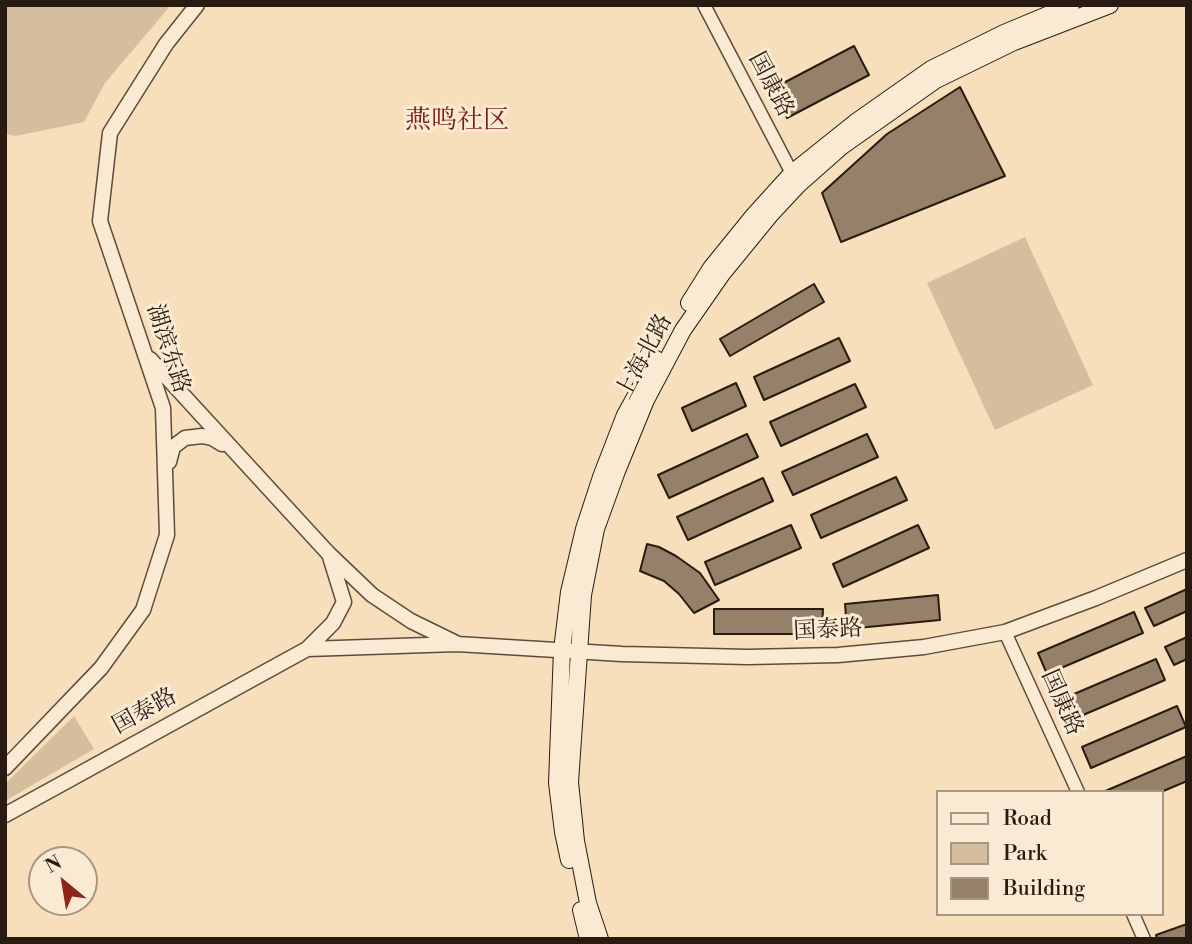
<!DOCTYPE html>
<meta charset="utf-8">
<style>
body{margin:0}
#map{position:relative;width:1192px;height:944px;overflow:hidden;background:#f8dfbb;font-family:"Libre Bodoni",serif}
canvas{display:block}
.frame{position:absolute;inset:0;border:7px solid #291b11;pointer-events:none}
.legend{position:absolute;left:936px;top:790px;width:228px;height:126px;box-sizing:border-box;background:#faead3;border:2px solid #a69785;margin:0;padding:9px 12px;list-style:none;font-size:21px;color:#291b11}
.legend li{display:flex;align-items:center;gap:14px;height:35px}
.legend b{width:35px;border:2px solid #a69785}
.north{position:absolute;left:28px;top:846px;width:70px;height:70px;box-sizing:border-box;background:#faead3;border:2px solid #a69785;border-radius:50%;rotate:330deg;font-size:19px;font-weight:700;line-height:28px;text-align:center;color:#291b11}
.north::after{content:'';display:block;margin:auto;width:24px;height:32px;background:#8f2418;clip-path:polygon(50% 0,100% 100%,50% 72%,0 100%)}
</style>
<div id="map">
<canvas width="1192" height="944"></canvas>
<div class="frame"></div>
<ul class="legend">
<li><b style="height:9px;background:#faead3"></b>Road</li>
<li><b style="height:19px;background:#d5be9e"></b>Park</li>
<li><b style="height:19px;background:#958169"></b>Building</li>
</ul>
<div class="north">N</div>
</div>
<script>
const ctx = document.querySelector('canvas').getContext('2d');
ctx.lineJoin = 'round';
function fill(path, color) {
  ctx.fillStyle = color;
  ctx.fill(path, 'evenodd');
}
function poly(rows) {
  const path = new Path2D();
  for (const r of rows) {
    path.moveTo(r[0], r[1]);
    for (let i = 2; i < r.length; i += 2) path.lineTo(r[i], r[i + 1]);
  }
  return path;
}
function strokePath(path, color, width, dash) {
  ctx.strokeStyle = color;
  ctx.lineWidth = width;
  ctx.lineCap = dash ? 'butt' : 'round';
  ctx.setLineDash(dash || []);
  ctx.stroke(path);
}
function drawText(font, color, halo, rows, align = 'center') {
  ctx.font = font + ' "Libre Bodoni","Noto Serif SC",serif';
  ctx.lineWidth = 6;
  ctx.setLineDash([]);
  ctx.textBaseline = 'middle';
  ctx.strokeStyle = halo;
  ctx.fillStyle = color;
  for (const [text, x, y, turn = 0] of rows) {
    ctx.save();
    ctx.translate(x, y);
    ctx.rotate((+turn || 0) * Math.PI / 180);
    ctx.textAlign = isNaN(turn) ? turn : align;
    if (halo) ctx.strokeText(text, 0, 0);
    ctx.fillText(text, 0, 0);
    ctx.restore();
  }
}
fill(poly([
 [5,5,171,5,105,83,84,122,16,136,5,134],
 [1025,237,1093,385,995,430,927,283],
 [74,716,94,749,5,801,5,784]
]), '#d5be9e');
const building = poly([
 [854,46,869,75,787,118,772,89,854,46],
 [960,87,1005,176,841,242,822,193,887,134,960,87],
 [814,284,824,302,730,356,720,339,814,284],
 [839,338,850,361,764,400,754,377,839,338],
 [736,383,746,406,692,431,682,408,736,383],
 [855,384,866,407,781,446,770,422,855,384],
 [747,434,758,457,669,498,658,475,747,434],
 [867,434,878,457,793,495,782,472,867,434],
 [896,477,907,500,821,538,811,515,896,477],
 [763,478,773,501,688,540,677,517,763,478],
 [791,525,801,548,715,585,705,562,791,525],
 [918,525,929,548,843,587,833,564,918,525],
 [647,544,659,547,676,556,700,573,719,600,694,613,679,594,664,581,640,571,647,544],
 [1187,589,1187,611,1154,626,1145,608,1187,589],
 [938,595,940,620,847,629,845,604,938,595],
 [714,609,823,609,822,634,714,634,714,609],
 [1134,612,1143,633,1047,674,1038,653,1134,612],
 [1187,637,1187,659,1174,665,1165,647,1187,637],
 [1156,659,1165,680,1069,721,1060,700,1156,659],
 [1177,706,1186,727,1091,768,1082,747,1177,706],
 [1187,756,1187,781,1161,792,1103,792,1187,756],
 [1187,924,1187,939,1157,939,1156,935,1187,924]
]);
fill(building, '#958169');
strokePath(building, '#291b11', 2);
const minor = poly([
 [704,5,795,179],
 [1005,632,1078,792],
 [1133,914,1144,939]
]);
const tertiary = poly([
 [150,359,328,553,372,595,411,621,456,643],
 [169,462,173,447,185,438,202,436,212,438,222,444],
 [307,649,333,623,344,602,330,557],
 [5,768,101,668,143,610,167,535,163,408,100,221,110,133,166,44,197,5],
 [5,815,307,649,457,644,622,654,748,657,838,655,924,647,1005,632,1096,598,1187,560]
]);
const secondary = poly([
 [689,303,711,268,754,215,792,173,857,121,931,69,1004,33,1071,5],
 [569,860,563,832,557,783,562,650,569,592,584,529,601,477,625,415,656,359],
 [581,910,588,939],
 [600,939,588,903,576,841,570,782,583,595,596,529,617,471,646,400,683,330,722,274,771,214,798,185,841,147,936,80,1014,42,1110,5]
]);
strokePath(minor, '#5d4c3c', 15);
strokePath(tertiary, '#5d4c3c', 17);
strokePath(secondary, '#291b11', 18);
strokePath(minor, '#faead3', 12);
strokePath(tertiary, '#faead3', 14);
strokePath(secondary, '#faead3', 16);
drawText('23px', '#291b11', '#faead3', [
 ["国康路",770,85,62],
 ["湖滨东路",167,349,72],
 ["上海北路",645,357,-62],
 ["国泰路",828,631,-3],
 ["国康路",1061,703,66],
 ["国泰路",145,712,-29]
]);
drawText('26px', '#7a1f14', '#faead3', [
 ["燕鸣社区",457,122]
]);
</script>
